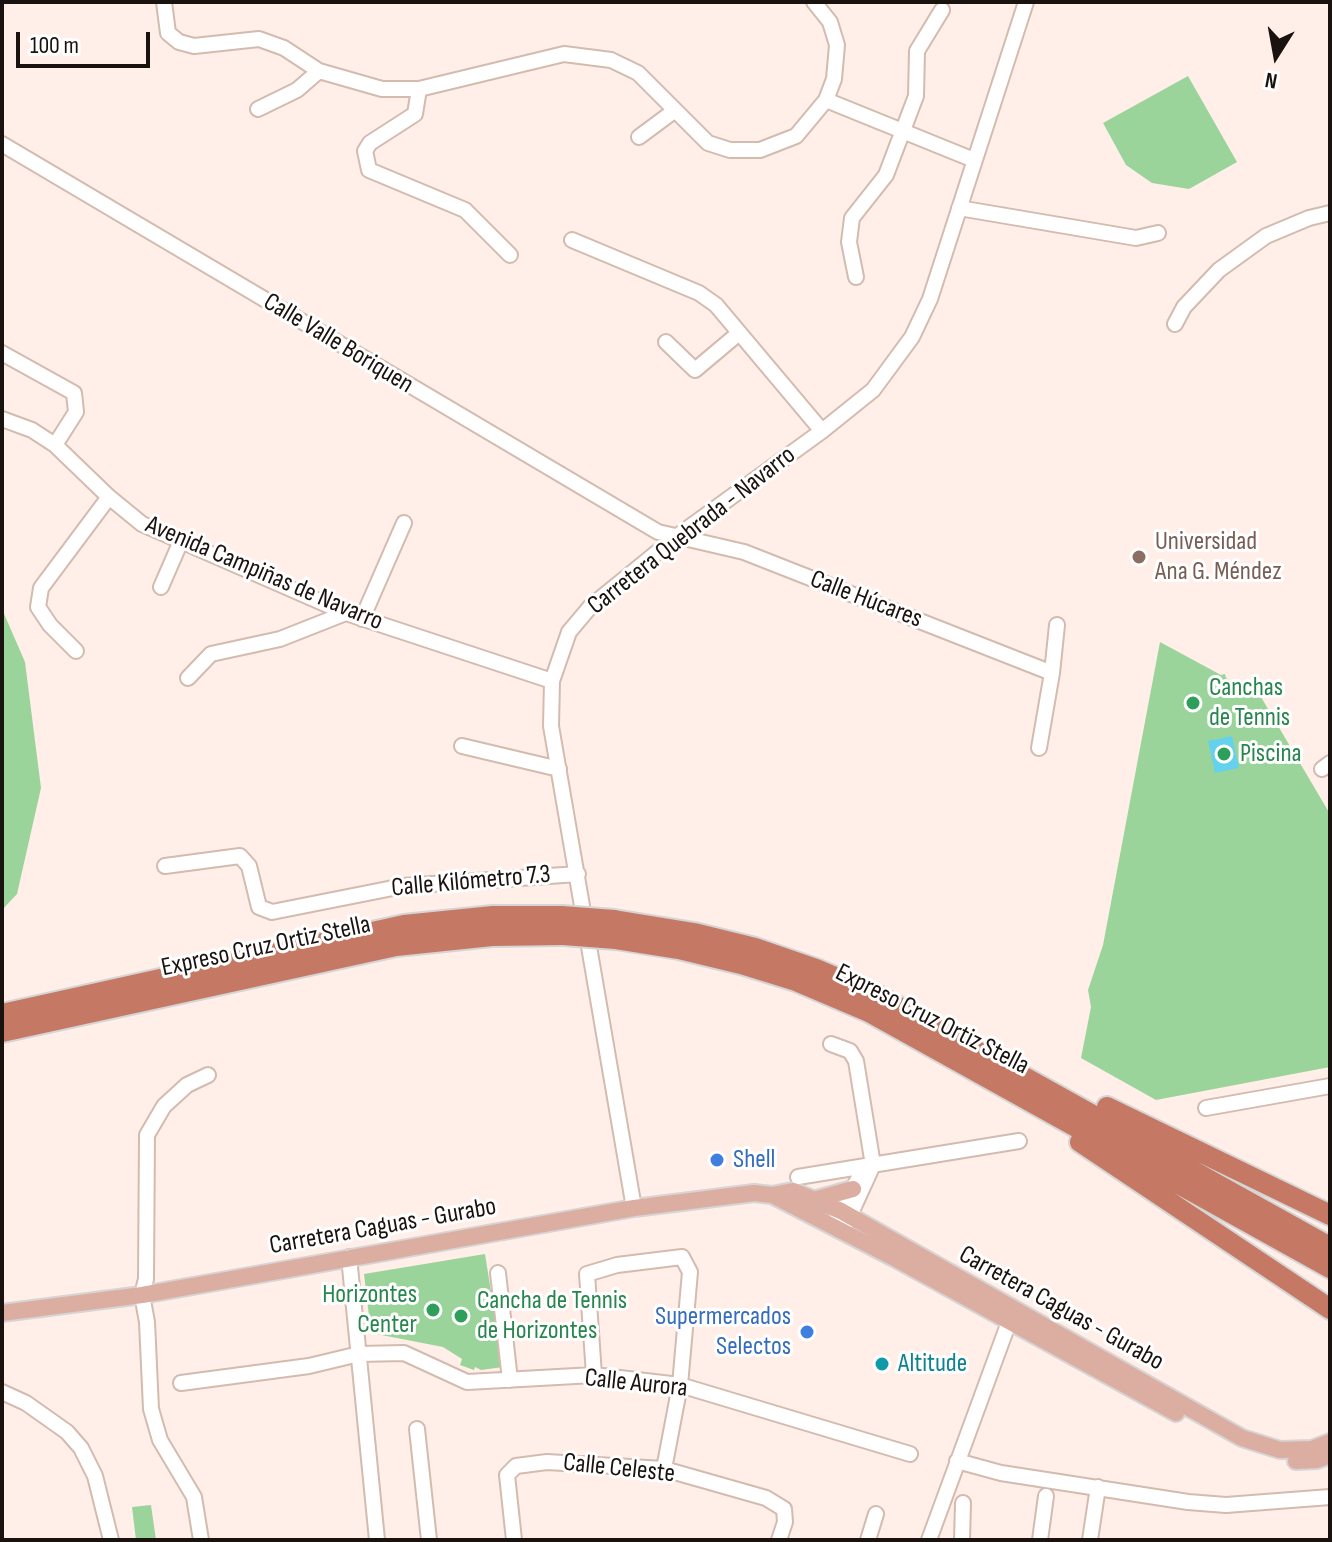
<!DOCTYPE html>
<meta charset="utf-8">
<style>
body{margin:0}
#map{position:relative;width:1332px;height:1542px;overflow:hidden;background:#ffefe8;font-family:"Sofia Sans Condensed",sans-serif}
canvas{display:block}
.frame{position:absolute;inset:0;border:4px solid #1a120e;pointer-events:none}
.north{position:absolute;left:1236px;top:16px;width:80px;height:80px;-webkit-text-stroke:6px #fff;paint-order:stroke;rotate:191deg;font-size:22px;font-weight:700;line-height:32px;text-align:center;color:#1a120e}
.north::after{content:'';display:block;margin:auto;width:28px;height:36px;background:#1a120e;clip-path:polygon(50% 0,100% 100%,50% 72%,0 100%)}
.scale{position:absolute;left:16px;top:32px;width:134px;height:36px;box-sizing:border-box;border:4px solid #1a120e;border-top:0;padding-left:10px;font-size:24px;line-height:28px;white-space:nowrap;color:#1a120e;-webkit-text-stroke:6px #fff;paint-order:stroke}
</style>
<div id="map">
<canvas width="1332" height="1542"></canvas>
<div class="frame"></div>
<div class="north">N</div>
<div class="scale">100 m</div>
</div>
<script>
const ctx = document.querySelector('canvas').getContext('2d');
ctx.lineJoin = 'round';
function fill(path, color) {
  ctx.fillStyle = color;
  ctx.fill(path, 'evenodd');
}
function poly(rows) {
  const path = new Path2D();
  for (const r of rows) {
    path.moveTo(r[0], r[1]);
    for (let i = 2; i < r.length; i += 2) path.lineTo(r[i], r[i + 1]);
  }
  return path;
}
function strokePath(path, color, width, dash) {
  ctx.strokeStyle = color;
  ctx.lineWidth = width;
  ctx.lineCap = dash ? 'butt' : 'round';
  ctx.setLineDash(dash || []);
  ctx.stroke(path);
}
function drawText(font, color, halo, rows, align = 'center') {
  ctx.font = font + ' "Sofia Sans Condensed",sans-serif';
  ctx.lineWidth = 6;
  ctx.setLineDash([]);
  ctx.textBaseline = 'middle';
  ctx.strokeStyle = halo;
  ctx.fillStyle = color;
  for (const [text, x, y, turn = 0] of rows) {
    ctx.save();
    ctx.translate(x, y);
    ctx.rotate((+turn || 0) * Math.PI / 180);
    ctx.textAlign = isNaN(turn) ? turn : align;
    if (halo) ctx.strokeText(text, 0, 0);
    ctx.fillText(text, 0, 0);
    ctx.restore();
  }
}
fill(poly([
 [1188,76,1237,162,1189,189,1152,183,1126,165,1103,123],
 [2,609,25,662,41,788,17,894,2,910],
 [1160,642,1221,675,1225,674,1226,678,1261,697,1330,814,1330,1067,1156,1100,1081,1058,1091,1007,1088,990,1103,945],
 [485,1254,503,1367,481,1370,475,1367,474,1370,460,1365,462,1359,443,1347,371,1333,364,1274],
 [151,1505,156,1540,136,1540,132,1507]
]), '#9bd49a');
fill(poly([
 [1232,736,1239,768,1215,773,1208,741]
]), '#65d2ed');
const minor = poly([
 [164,2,168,33,179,42,194,46,259,39,284,48,319,71,382,89,419,89,564,54,611,60,638,73,708,143,730,150,760,150,796,136,826,100,834,79,837,45,830,22,814,2],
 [419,89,415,114,370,143,365,151,369,170,465,210,510,255],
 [826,100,974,160],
 [258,109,297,90,319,71],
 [639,137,674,111],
 [2,144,658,532,744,552,1052,673],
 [959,208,1136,238,1158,233],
 [572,240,699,293,716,305,822,431],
 [856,277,849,242,852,218,886,175,916,96,917,51,942,10],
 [1175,324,1184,307,1219,270,1266,236,1309,218,1330,213],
 [666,342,695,370,739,333],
 [2,353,74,393,76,412,55,445],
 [2,419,32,430,55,445,109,497,142,524,346,613,552,681],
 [161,587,181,541],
 [362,619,404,523],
 [76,651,50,625,38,607,41,588,109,497],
 [188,678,211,654,280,639,346,613],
 [462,746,559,769],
 [1039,748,1052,673,1057,625],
 [1322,769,1330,763],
 [165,866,240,856,249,866,259,907,272,912,403,886,578,874],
 [831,1044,850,1051,856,1061,873,1165],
 [1206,1108,1330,1086],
 [798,1177,1019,1141],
 [634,1208,551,726,552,681,569,632,590,607,676,537,822,431,873,390,912,337,930,299,1026,2],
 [832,1226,861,1174,873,1165,846,1224],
 [349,1257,377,1540],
 [498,1273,510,1380],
 [594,1375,587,1274,617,1265,682,1257,690,1272,680,1385,664,1469],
 [181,1383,309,1366,359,1354,404,1353,467,1382,594,1375,680,1385,910,1454],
 [2,1392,26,1403,67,1432,81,1448,95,1476,111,1540],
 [417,1429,429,1540],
 [957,1461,1001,1473,1188,1502,1226,1505,1330,1497],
 [201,1540,194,1497,160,1440,151,1409,147,1322,142,1295,146,1279,147,1135,164,1106,187,1085,208,1075],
 [514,1540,507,1475,516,1466,547,1462,664,1469,766,1498,784,1509,785,1522,779,1540],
 [868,1540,876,1514],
 [929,1540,1013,1311],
 [962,1540,963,1503],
 [1040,1540,1046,1496],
 [1090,1540,1098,1487]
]);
const major = poly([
 [772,1195,896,1259,1176,1413],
 [817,1199,853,1189],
 [2,1313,142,1295,634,1208,754,1193,772,1195,793,1191,841,1211,1242,1438,1280,1450,1312,1449,1330,1442],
 [1296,1461,1317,1460,1330,1455]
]);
const highway = poly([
 [614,920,694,933,755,948,816,969,875,994,1330,1247],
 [616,939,679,949,741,964,796,981,869,1012,1330,1268],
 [2,1014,404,925,493,916,561,916],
 [2,1032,396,946,492,936,563,935],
 [1107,1107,1330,1215],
 [1080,1142,1330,1309]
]);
strokePath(minor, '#d3bbaf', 18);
strokePath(major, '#d6d4d4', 20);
strokePath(highway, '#d6d4d4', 24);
strokePath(minor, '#fff', 14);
strokePath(major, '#dcaea1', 16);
strokePath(highway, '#c57863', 20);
const highwayBridge = poly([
 [561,916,614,920],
 [563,935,616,939]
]);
strokePath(highwayBridge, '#d6d4d4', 24, []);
strokePath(highwayBridge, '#c57863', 20);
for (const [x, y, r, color] of [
 [1139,557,8,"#8d6e63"],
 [1193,703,8,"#2e9e5b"],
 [1224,754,8,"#2e9e5b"],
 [717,1160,8,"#3f7fe0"],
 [433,1310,8,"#2e9e5b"],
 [461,1316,8,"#2e9e5b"],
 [807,1332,8,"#3f7fe0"],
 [882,1364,8,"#0f9aa8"]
]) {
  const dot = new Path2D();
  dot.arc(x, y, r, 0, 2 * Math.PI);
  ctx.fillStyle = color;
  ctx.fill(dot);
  strokePath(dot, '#fff', 3);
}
drawText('26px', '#1a120e', '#fff', [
 ["Calle Valle Boriquen",338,344,31],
 ["Carretera Quebrada - Navarro",692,531,-38],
 ["Avenida Campiñas de Navarro",264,574,23],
 ["Calle Húcares",866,600,21],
 ["Calle Kilómetro 7.3",471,882,-5],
 ["Expreso Cruz Ortiz Stella",266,947,-12],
 ["Expreso Cruz Ortiz Stella",932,1020,27],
 ["Carretera Caguas - Gurabo",383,1227,-10],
 ["Carretera Caguas - Gurabo",1061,1309,29],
 ["Calle Aurora",636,1384,6],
 ["Calle Celeste",619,1469,6]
]);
drawText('26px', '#785e54', '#fff', [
 ["Universidad",1155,542],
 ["Ana G. Méndez",1155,572]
], 'left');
drawText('26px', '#27864d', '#fff', [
 ["Canchas",1209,688],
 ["de Tennis",1209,718],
 ["Piscina",1240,754],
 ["Horizontes",417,1295,"right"],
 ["Center",417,1325,"right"],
 ["Cancha de Tennis",477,1301],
 ["de Horizontes",477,1331]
], 'left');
drawText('26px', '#366cbe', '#fff', [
 ["Shell",733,1160],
 ["Supermercados",791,1317,"right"],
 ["Selectos",791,1347,"right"]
], 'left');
drawText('26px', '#0d838f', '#fff', [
 ["Altitude",898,1364]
], 'left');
</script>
